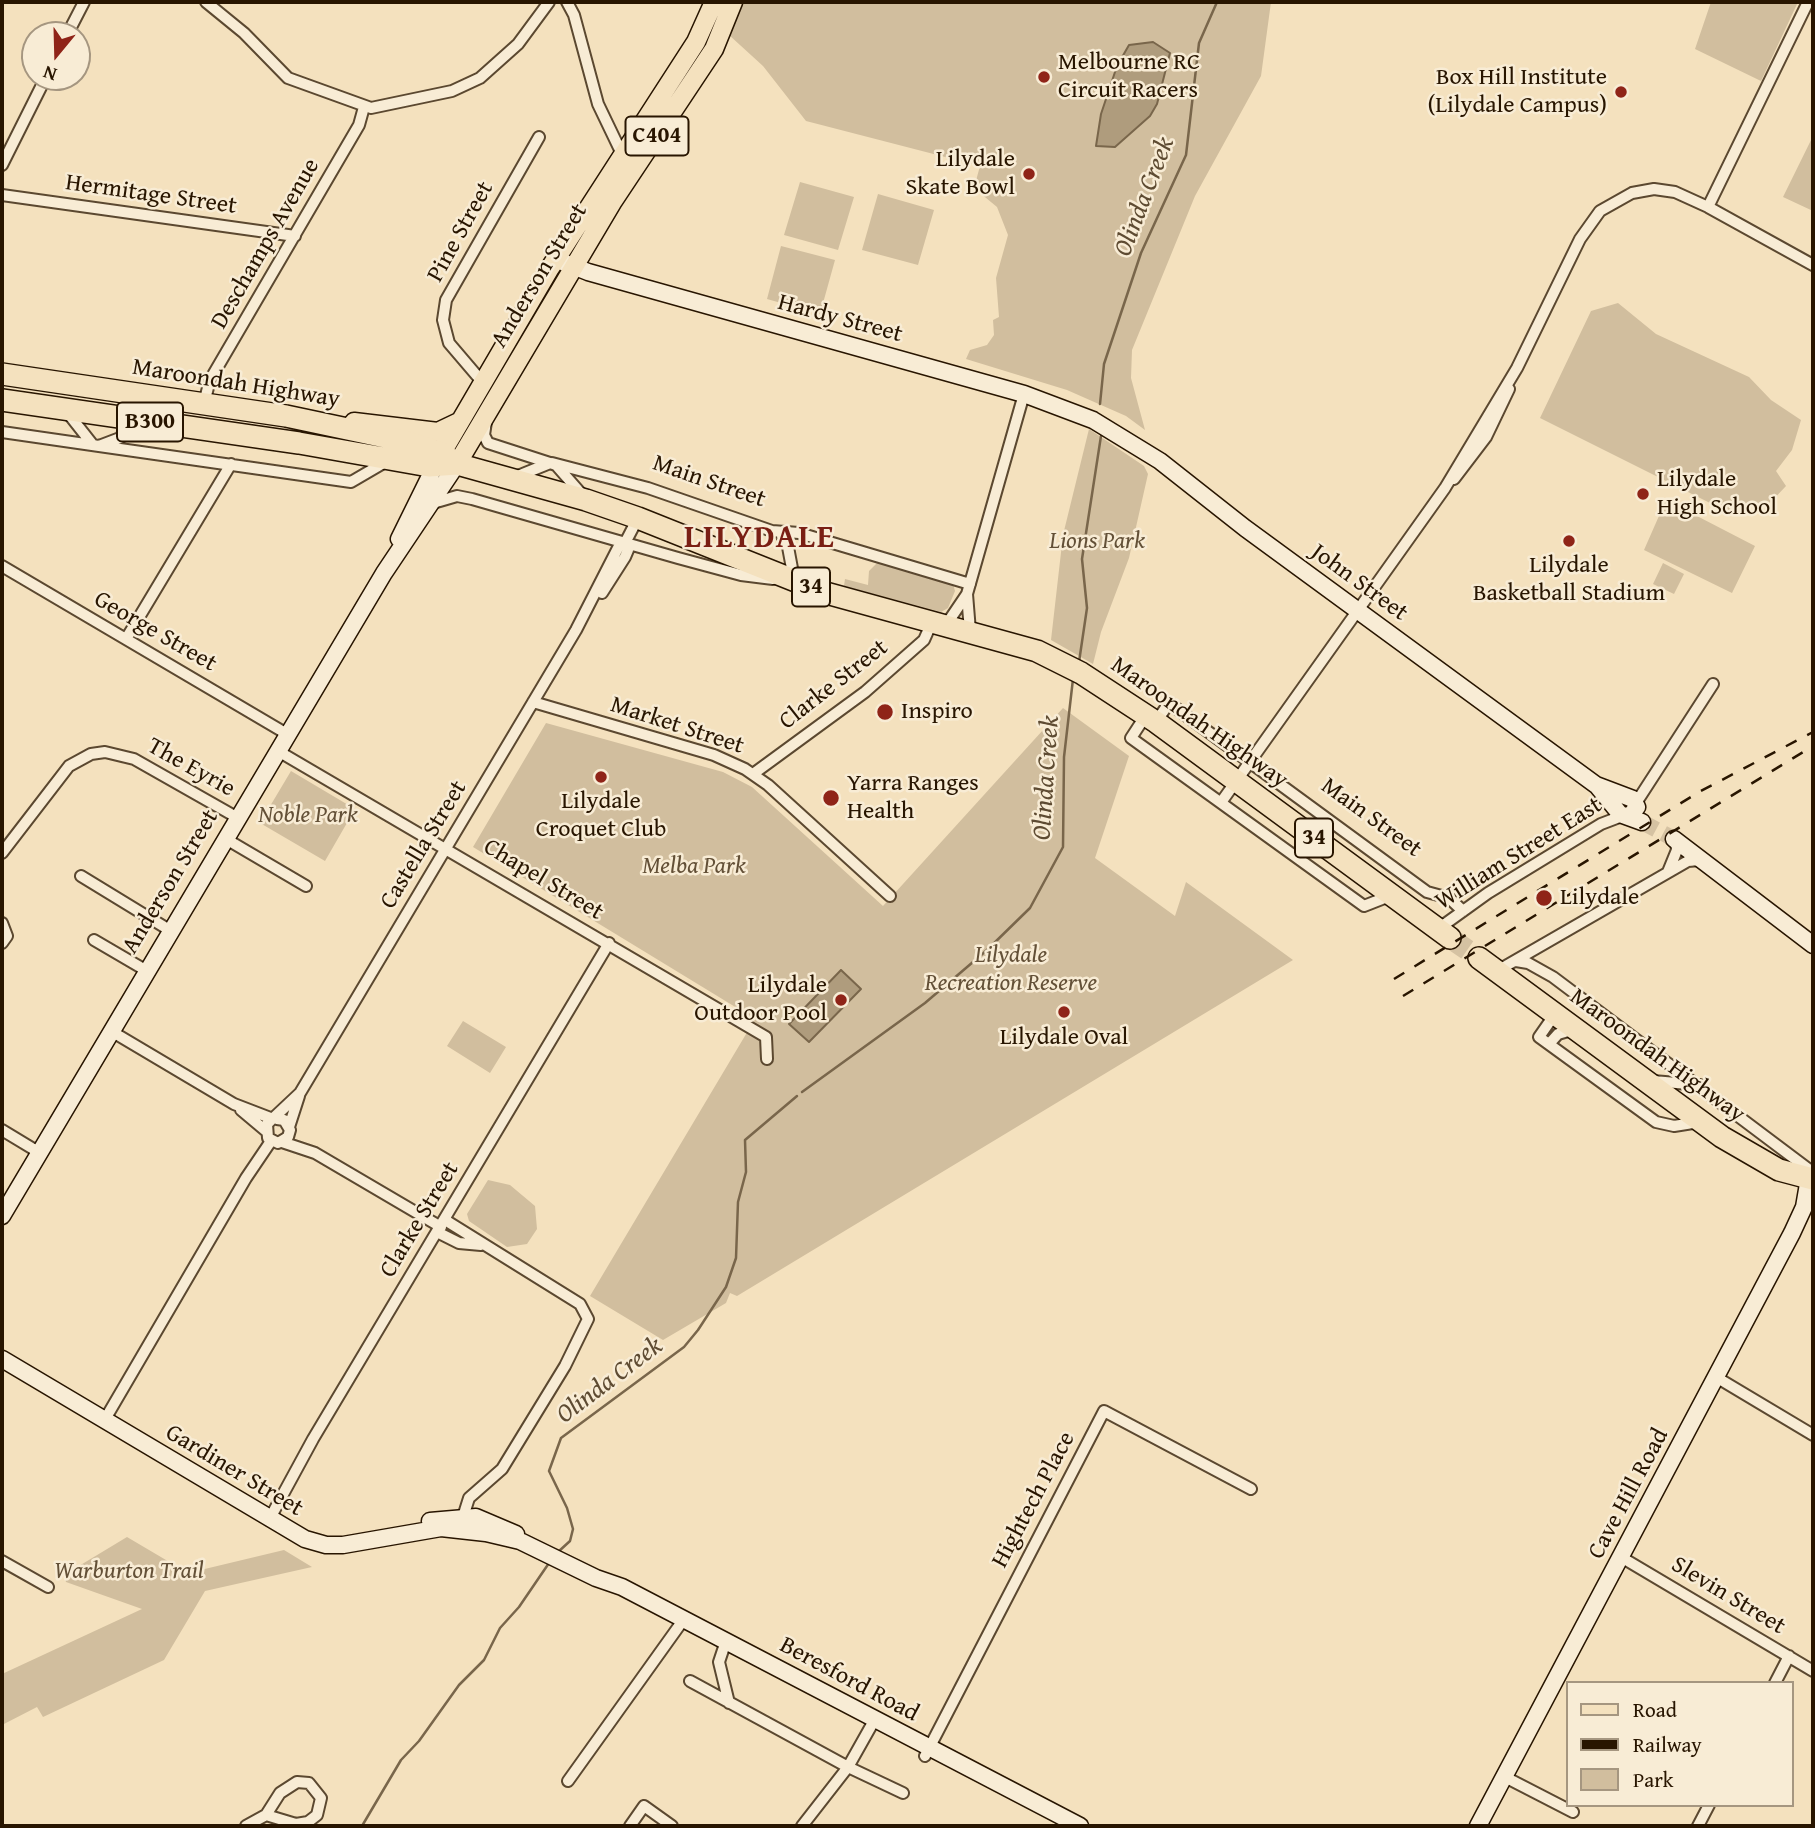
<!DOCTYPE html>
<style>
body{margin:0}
#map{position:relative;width:1815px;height:1828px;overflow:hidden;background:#f4e1be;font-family:"Gentium Book Plus",serif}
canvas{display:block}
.frame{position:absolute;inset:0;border:4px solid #281500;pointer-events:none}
.legend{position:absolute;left:1566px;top:1681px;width:228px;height:126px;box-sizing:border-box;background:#f8ecd5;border:2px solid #a59680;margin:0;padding:9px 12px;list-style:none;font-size:21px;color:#281500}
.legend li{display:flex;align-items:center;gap:14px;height:35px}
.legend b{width:35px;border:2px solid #a59680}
.north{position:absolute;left:21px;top:21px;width:70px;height:70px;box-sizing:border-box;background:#f8ecd5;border:2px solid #a59680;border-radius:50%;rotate:199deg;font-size:19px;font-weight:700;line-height:28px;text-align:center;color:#281500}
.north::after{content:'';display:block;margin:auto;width:24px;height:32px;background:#8f2418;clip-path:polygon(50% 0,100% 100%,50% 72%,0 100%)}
</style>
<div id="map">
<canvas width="1815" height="1828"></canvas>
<div class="frame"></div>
<ul class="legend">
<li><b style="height:9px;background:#f4e1be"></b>Road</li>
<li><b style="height:9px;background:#281500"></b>Railway</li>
<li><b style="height:19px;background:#d1be9e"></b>Park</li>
</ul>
<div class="north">N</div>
</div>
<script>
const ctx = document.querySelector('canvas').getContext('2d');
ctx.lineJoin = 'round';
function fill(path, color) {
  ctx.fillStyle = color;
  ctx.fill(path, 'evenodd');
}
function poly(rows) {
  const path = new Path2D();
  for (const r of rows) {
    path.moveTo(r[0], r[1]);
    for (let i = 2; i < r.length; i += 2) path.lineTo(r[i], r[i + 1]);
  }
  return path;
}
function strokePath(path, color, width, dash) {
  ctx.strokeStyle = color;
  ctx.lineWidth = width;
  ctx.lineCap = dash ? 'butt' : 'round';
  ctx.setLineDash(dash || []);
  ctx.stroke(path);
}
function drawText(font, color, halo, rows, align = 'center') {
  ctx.font = font + ' "Gentium Book Plus",serif';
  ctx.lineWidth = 5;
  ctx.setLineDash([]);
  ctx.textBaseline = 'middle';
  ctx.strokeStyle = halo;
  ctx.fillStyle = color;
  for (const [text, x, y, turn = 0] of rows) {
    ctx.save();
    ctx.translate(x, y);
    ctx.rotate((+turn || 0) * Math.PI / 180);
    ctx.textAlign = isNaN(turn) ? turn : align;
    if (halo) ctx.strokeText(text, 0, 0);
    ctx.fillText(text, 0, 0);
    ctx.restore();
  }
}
fill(poly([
 [741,2,1271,2,1261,76,1195,196,1132,350,1131,378,1145,430,1126,416,1067,390,966,359,970,350,987,345,994,335,993,320,999,317,996,278,1008,235,997,207,974,188,980,166,806,121,763,66,729,35],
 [1711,2,1798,2,1761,81,1695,49],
 [1813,136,1813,211,1783,197],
 [800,182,854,197,838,250,784,235],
 [878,194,934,210,918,265,862,250],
 [781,246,835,260,820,314,767,299],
 [1618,303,1656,334,1749,377,1771,400,1801,420,1792,450,1776,471,1786,486,1769,504,1755,505,1734,515,1540,418,1591,311],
 [1089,429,1144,466,1148,474,1129,558,1101,632,1093,664,1051,640,1063,535],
 [1666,500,1755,546,1732,593,1644,550],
 [878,562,953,584,955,591,948,608,941,612,844,586,845,579,868,585,869,571],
 [1663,563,1684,574,1674,594,1653,584],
 [1063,708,1129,756,1095,858,1175,916,1186,882,1293,960,737,1296,730,1293,726,1303,663,1340,590,1296,755,1019,473,847,546,723,723,772,752,787,883,906],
 [291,771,355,809,325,861,260,823],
 [463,1021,506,1047,490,1073,447,1046],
 [488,1180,510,1185,535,1206,537,1229,527,1244,507,1247,469,1221,467,1214],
 [127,1537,188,1573,284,1550,312,1567,205,1591,164,1660,43,1717,37,1707,2,1725,2,1674,142,1609,66,1582,64,1575]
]), '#d1be9e');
const water = poly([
 [1153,42,1170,53,1157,104,1150,116,1115,147,1096,146,1101,114,1117,66,1129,45,1153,42],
 [841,970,861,989,809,1042,789,1024,841,970]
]);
fill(water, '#af9c7d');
strokePath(water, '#79664b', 2);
strokePath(poly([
 [1100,404,1104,364,1141,253,1186,155,1199,43,1217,2],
 [1079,662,1087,608,1082,559,1101,436],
 [802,1092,925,1003,987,950,1030,908,1063,847,1064,757,1073,679],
 [558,1552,570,1541,573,1529,567,1508,549,1471,561,1438,684,1347,698,1330,726,1287,736,1258,738,1202,746,1172,745,1140,797,1096],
 [362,1826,401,1760,419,1741,459,1685,484,1660,500,1628,519,1607,549,1563]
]), '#79664b', 2.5);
strokePath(poly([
 [1642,822,1674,839]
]), '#d5c2a2', 16, [16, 8]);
strokePath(poly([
 [1450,938,1479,958]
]), '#d5c2a2', 21, [21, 10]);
const street = poly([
 [206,2,244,33,288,78,371,108,452,91,480,78,518,44,549,2],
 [567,2,574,15,598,104,622,154],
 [67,35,84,2],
 [2,165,46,77],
 [2,195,295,236],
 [1708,207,1808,2],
 [484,384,449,343,443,320,446,300,539,137],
 [204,403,210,380,359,125,364,107],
 [67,412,93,445],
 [486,422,484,435,488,443,556,465,585,498],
 [2,432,99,446,120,438,134,419],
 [99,446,351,482,387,461],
 [552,463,648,488,772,531,799,533,970,584],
 [513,478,550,463],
 [1454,479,1486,437,1509,389],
 [433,503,457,496,472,499,678,558,741,575,773,579],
 [780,532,788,547,794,579],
 [2,566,287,734],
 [602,593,625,557,628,550,625,543],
 [946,625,967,594],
 [970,631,967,594,1024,394],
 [126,639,231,464],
 [533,702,714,755,745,769,768,785,890,896],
 [1146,715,1131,738,1364,906,1392,895],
 [1156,722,1169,703,1427,892,1449,898,1463,911],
 [278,751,766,1037,767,1059],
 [753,774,865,692,924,640,932,622],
 [1222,801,1445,488,1517,368,1580,239,1600,211,1632,193,1654,189,1675,192,1708,207,1813,265],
 [1636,803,1713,684],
 [226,839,306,886],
 [2,853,69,766,91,754,105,752,134,759,238,818],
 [1668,872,1677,850,1676,841],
 [81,876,171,931],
 [2,923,7,936,2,943],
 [1438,929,1488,893,1601,824,1622,816],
 [94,940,147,971],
 [1516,961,1528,963,1553,977,1811,1171],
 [1497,971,1688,861,1700,860],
 [1555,1014,1539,1037,1656,1122,1674,1126,1699,1122],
 [111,1031,234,1104,273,1119],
 [1549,1044,1558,1034,1575,1029],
 [1653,1081,1700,1085],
 [241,1110,266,1131],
 [277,1119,284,1120,290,1130,288,1137,278,1143,268,1138,267,1124,300,1093,576,630,619,546,625,543,638,518],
 [289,1127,299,1096],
 [2,1130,40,1153],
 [282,1142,315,1153,441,1227],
 [445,1220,580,1304,588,1319,565,1366,502,1469,469,1498,463,1517],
 [437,1232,459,1243,481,1245],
 [1716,1377,1813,1435],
 [104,1421,246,1178,271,1141],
 [269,1520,313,1439,609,943],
 [1621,1557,1813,1671],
 [2,1561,48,1587],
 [726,1641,719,1662,729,1703],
 [690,1681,848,1767,903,1793],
 [1775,1683,1789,1656],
 [925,1756,1104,1411,1251,1489],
 [1505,1777,1573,1812],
 [568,1781,684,1619],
 [246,1826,266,1815,280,1793,297,1782,309,1783,321,1798,317,1815,308,1822,296,1824,266,1815],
 [630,1826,644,1806,672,1826],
 [802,1826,848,1767,875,1719],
 [1698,1826,1709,1805]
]);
const secondary = poly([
 [555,259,588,272,1024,394,1093,420,1160,461,1245,528,1596,785,1633,799,1637,807,1630,816],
 [399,539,435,466],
 [1598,787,1620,814,1642,822],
 [1674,839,1813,945],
 [2,1216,384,573,457,464],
 [2,1359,305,1539,326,1545,343,1545,441,1528,486,1533,520,1541,596,1578,622,1587,1080,1826],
 [430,1521,476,1517,516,1534],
 [1478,1826,1792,1233,1804,1207,1809,1178]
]);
const primary = poly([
 [354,422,438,432,459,422],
 [436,463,550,268,696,42,714,2],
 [457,464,613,201,714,49,733,2]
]);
const highway = poly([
 [2,374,286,416,404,441,442,453,457,464,586,500,638,518,826,593,1037,651,1081,673,1156,722,1450,938],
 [2,400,299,443,429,466,457,464],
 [1479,958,1722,1137,1779,1170,1813,1179]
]);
strokePath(street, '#5b4830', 14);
strokePath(secondary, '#281500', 19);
strokePath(primary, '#281500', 21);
strokePath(highway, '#281500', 24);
strokePath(street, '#f8ecd5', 10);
strokePath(secondary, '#f8ecd5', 16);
strokePath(primary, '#f4e1be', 18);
strokePath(highway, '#f4e1be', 21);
strokePath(poly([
 [1394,979,1699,792,1813,732],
 [1403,996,1813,746]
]), '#281500', 2.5, [12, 12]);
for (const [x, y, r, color] of [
 [1044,77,7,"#8f2418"],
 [1621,92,7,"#8f2418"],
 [1029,174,7,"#8f2418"],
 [1643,494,7,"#8f2418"],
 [1569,541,7,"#8f2418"],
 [885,712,9,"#8f2418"],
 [601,777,7,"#8f2418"],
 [831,798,9,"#8f2418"],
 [1544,898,9,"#8f2418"],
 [841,1000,7,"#8f2418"],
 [1064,1012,7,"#8f2418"]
]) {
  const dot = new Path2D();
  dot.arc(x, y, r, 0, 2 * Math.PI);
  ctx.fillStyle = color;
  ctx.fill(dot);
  strokePath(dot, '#f8ecd5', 2.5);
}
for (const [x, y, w] of [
 [657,136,63],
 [150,422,66],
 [811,587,38],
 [1314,838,38]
]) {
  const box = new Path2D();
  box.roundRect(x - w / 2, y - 19.5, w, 39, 5);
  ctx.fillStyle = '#f8ecd5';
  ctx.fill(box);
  strokePath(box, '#281500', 2);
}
drawText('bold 23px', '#281500', null, [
 ["C404",657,136],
 ["B300",150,422],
 ["34",811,587],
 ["34",1314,838]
]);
drawText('24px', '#281500', '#f8ecd5', [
 ["Melbourne RC",1058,63],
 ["Circuit Racers",1058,91],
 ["Box Hill Institute",1607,78,"right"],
 ["(Lilydale Campus)",1607,106,"right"],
 ["Lilydale",1015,160,"right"],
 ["Skate Bowl",1015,188,"right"],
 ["Lilydale",1657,480],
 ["High School",1657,508],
 ["Lilydale",1569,566,"center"],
 ["Basketball Stadium",1569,594,"center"],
 ["Inspiro",901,712],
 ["Yarra Ranges",847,784],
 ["Health",847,812],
 ["Lilydale",601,802,"center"],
 ["Croquet Club",601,830,"center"],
 ["Lilydale",1560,898],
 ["Lilydale",827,986,"right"],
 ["Outdoor Pool",827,1014,"right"],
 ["Lilydale Oval",1064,1038,"center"]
], 'left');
drawText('24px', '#281500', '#f8ecd5', [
 ["Hermitage Street",151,195,8],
 ["Pine Street",461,232,-61],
 ["Deschamps Avenue",266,244,-60],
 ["Anderson Street",540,276,-59],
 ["Hardy Street",840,319,15],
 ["Maroondah Highway",236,384,9],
 ["Main Street",709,482,19],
 ["John Street",1359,583,36],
 ["George Street",155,632,30],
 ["Clarke Street",834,685,-38],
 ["Maroondah Highway",1199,723,35],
 ["Market Street",677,726,18],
 ["The Eyrie",191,768,29],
 ["Main Street",1371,818,36],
 ["Castella Street",424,845,-59],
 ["William Street East",1519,854,-32],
 ["Chapel Street",543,880,31],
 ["Anderson Street",171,882,-59],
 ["Maroondah Highway",1657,1056,36],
 ["Clarke Street",420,1220,-59],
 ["Gardiner Street",234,1471,31],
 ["Cave Hill Road",1629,1494,-62],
 ["Hightech Place",1034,1500,-62],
 ["Slevin Street",1728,1596,31],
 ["Beresford Road",849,1680,28]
]);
drawText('italic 24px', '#635037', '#f8ecd5', [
 ["Lions Park",1097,542],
 ["Noble Park",308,816],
 ["Melba Park",694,867],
 ["Lilydale",1011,956],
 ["Recreation Reserve",1011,984],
 ["Warburton Trail",129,1572]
]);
drawText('italic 26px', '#5e4b32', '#f8ecd5', [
 ["Olinda Creek",1145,197,-69],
 ["Olinda Creek",1047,778,-86],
 ["Olinda Creek",610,1381,-37]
]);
ctx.letterSpacing = '2px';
drawText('bold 32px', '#7a1f14', '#f8ecd5', [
 ["LILYDALE",760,539]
]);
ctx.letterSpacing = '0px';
</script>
